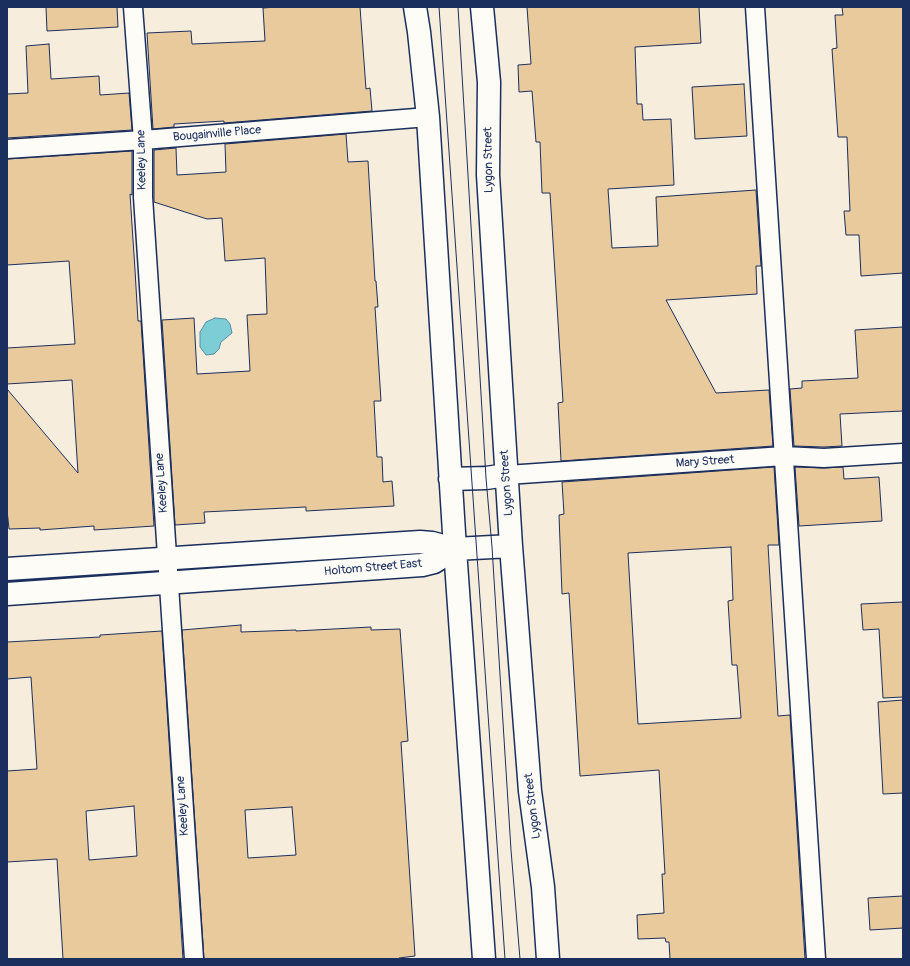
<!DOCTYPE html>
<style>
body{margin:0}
#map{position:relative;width:910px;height:966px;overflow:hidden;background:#f7eddc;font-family:Pangolin,sans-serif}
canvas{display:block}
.frame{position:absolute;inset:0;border:8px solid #1b2f5e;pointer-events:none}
</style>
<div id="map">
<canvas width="910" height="966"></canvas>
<div class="frame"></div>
</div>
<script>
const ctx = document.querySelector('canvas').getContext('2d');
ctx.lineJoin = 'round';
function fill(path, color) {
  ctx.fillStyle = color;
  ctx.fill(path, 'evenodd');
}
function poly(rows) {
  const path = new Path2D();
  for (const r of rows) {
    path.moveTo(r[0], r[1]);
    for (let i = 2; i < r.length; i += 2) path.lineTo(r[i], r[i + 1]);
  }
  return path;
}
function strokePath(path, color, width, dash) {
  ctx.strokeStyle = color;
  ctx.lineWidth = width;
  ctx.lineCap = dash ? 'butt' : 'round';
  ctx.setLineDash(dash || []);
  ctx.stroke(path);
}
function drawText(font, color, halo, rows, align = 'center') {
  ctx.font = font + ' Pangolin,sans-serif';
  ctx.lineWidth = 3.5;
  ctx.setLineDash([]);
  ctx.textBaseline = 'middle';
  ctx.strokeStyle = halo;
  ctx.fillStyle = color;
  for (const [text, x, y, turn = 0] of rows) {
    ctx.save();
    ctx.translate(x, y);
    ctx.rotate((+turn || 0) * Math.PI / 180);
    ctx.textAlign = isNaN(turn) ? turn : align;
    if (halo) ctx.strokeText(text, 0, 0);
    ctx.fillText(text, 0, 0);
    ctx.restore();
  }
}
const water = poly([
 [215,318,226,319,230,324,232,333,221,342,219,349,214,354,206,355,200,347,200,332,206,322,215,318]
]);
fill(water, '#7ccdd5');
strokePath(water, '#558ea5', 1);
const building = poly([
 [46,7,117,7,118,27,47,31,46,7],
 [276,7,360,7,366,89,370,88,372,111,224,123,224,121,174,124,174,127,153,129,147,33,191,31,192,44,265,41,263,8,276,7],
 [527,7,699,7,701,43,635,47,637,104,642,104,643,120,671,119,674,185,608,189,612,248,658,246,656,197,756,190,761,266,756,266,757,294,666,300,716,393,769,390,773,446,561,461,558,403,563,402,550,193,542,193,540,142,536,142,532,91,519,92,518,65,531,64,527,7],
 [842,7,903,7,903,273,861,276,859,235,846,235,844,211,850,211,847,137,838,137,832,49,837,48,835,15,843,15,842,7],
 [49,44,51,79,99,76,100,95,129,93,132,130,7,138,7,94,28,93,26,46,49,44],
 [744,84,747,136,695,139,692,87,744,84],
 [346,134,348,162,368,161,375,281,376,281,378,307,375,307,381,401,374,401,377,457,382,457,383,482,392,481,394,506,306,511,306,507,204,512,205,523,175,525,162,320,194,318,197,374,250,371,247,315,267,314,265,258,225,261,222,218,207,219,154,202,154,150,176,148,177,175,226,172,225,144,346,134],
 [132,151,132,195,130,194,135,270,138,321,141,321,154,526,94,530,94,526,40,530,40,528,9,529,7,510,7,389,78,473,72,380,7,384,7,348,75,344,69,261,7,265,7,159,132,151],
 [903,327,903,411,840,414,842,446,824,447,794,446,790,389,802,388,802,381,858,378,855,330,903,327],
 [774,467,779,545,768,545,778,716,790,715,805,959,670,959,669,942,666,942,665,938,638,939,637,915,664,913,662,874,665,874,659,770,580,776,569,593,562,594,559,515,564,514,562,482,774,467],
 [731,547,733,600,728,601,732,665,737,665,741,718,638,724,628,553,731,547],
 [795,467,823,468,843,467,844,479,879,477,882,521,799,526,795,467],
 [903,602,903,697,883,698,879,629,863,630,861,604,903,602],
 [241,625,241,632,296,630,296,631,371,627,371,630,400,629,408,741,401,742,415,956,399,958,399,959,204,959,182,630,241,625],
 [292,807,296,855,248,858,245,810,292,807],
 [162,631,183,959,63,959,57,859,7,862,7,771,37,769,31,677,7,679,7,642,100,637,100,635,162,631],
 [134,806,137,856,89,860,86,811,134,806],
 [903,700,903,793,883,794,878,702,903,700],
 [903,896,903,928,870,930,868,898,903,896]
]);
fill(building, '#e9ca9c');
strokePath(building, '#1b2f5e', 1);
const service = poly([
 [133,7,143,140,143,197,194,959],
 [755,7,816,959],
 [7,149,143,140,428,117],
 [507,475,784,456,824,458,903,453]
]);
const minor = poly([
 [7,569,420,542,432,543,455,549],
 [7,594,422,565,434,562,455,549]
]);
const tertiary = poly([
 [415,7,419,32,428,117,455,549,484,959],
 [482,7,489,82,488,175,511,546,530,791,543,887,548,959],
 [450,479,486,478,507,475],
 [455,549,511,546]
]);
strokePath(service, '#1b2f5e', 21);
strokePath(minor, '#1b2f5e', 25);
strokePath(tertiary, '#1b2f5e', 25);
strokePath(service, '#fdfcf7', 18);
strokePath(minor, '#fdfcf7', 22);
strokePath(tertiary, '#fdfcf7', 22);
strokePath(poly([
 [439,7,505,959],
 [458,7,486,478,492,547,511,850,520,959]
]), '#1b2f5e', 1);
drawText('12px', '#1b2f5e', '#fdfcf7', [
 ["Bougainville Place",217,134,-5],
 ["Keeley Lane",142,160,-91],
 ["Lygon Street",489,160,-91],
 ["Mary Street",705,462,-4],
 ["Keeley Lane",162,483,-94],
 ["Lygon Street",507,483,-94],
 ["Holtom Street East",373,568,-5],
 ["Keeley Lane",183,806,-94],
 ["Lygon Street",533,806,-97]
]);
</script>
